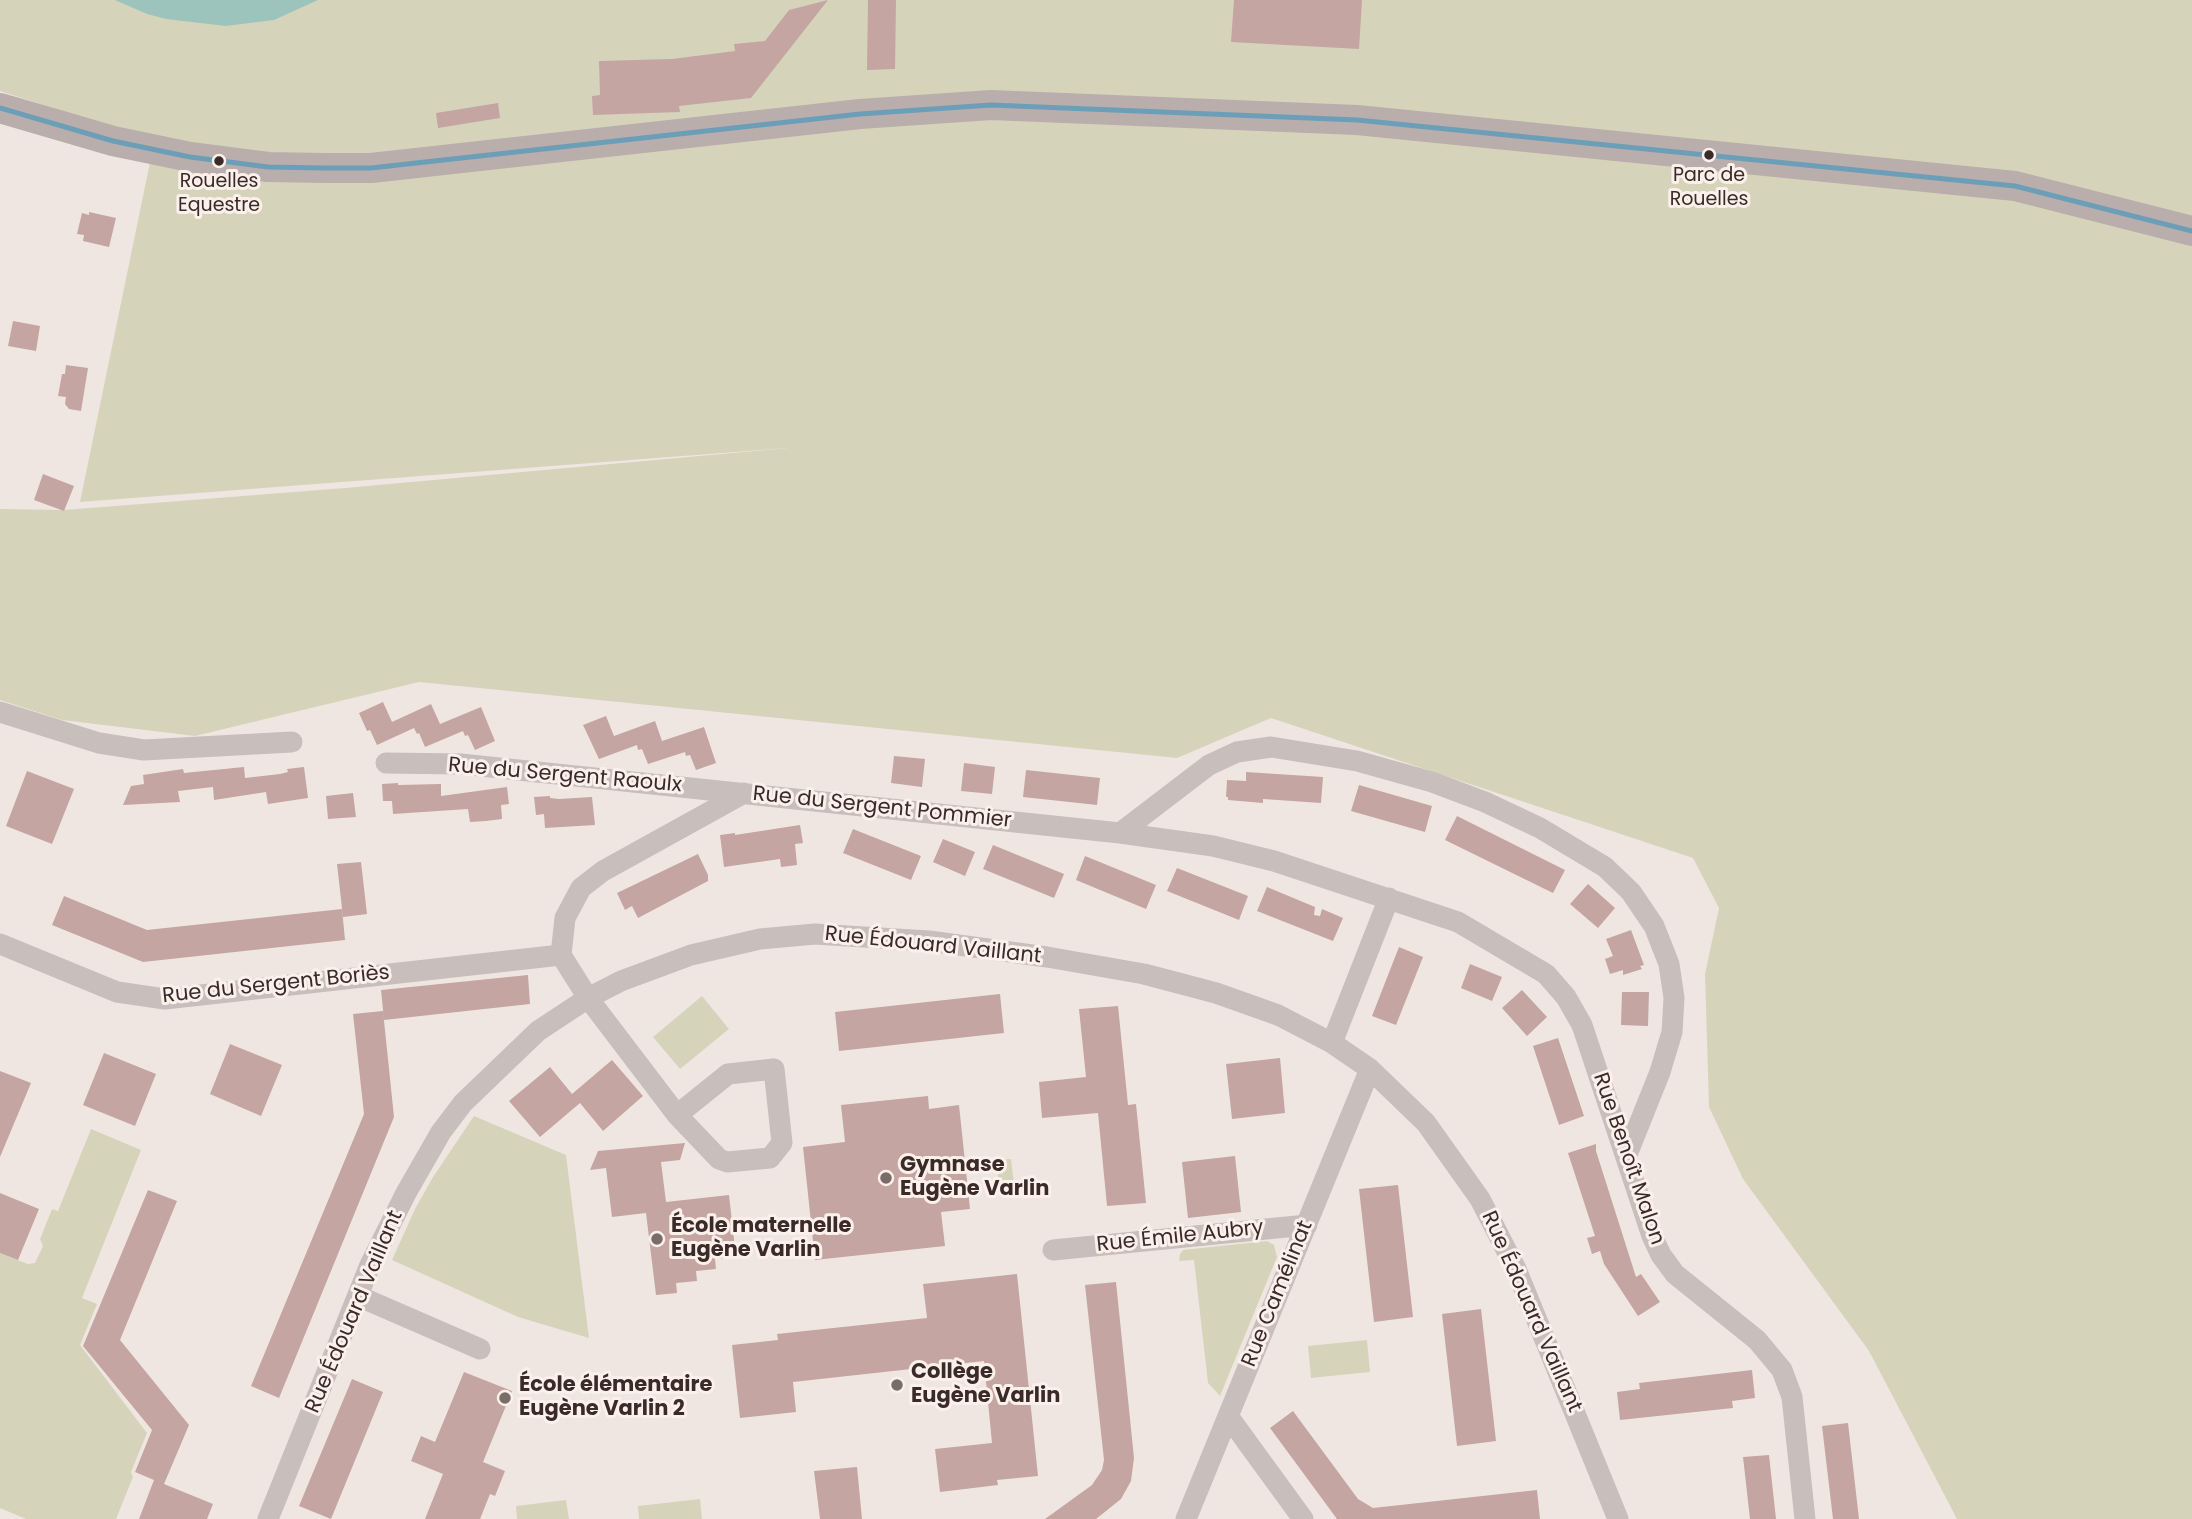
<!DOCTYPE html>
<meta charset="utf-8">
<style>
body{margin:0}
canvas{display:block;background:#efe6e2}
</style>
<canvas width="2192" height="1519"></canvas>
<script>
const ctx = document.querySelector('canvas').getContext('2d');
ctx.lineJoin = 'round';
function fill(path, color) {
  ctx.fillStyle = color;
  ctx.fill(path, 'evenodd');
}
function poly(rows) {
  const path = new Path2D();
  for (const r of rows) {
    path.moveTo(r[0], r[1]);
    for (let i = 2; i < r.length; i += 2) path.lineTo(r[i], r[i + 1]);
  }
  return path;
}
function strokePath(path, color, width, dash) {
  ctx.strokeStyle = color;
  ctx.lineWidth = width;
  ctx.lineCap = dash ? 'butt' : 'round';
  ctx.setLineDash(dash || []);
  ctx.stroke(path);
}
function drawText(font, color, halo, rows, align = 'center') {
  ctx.font = font + ' Poppins,sans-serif';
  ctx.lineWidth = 6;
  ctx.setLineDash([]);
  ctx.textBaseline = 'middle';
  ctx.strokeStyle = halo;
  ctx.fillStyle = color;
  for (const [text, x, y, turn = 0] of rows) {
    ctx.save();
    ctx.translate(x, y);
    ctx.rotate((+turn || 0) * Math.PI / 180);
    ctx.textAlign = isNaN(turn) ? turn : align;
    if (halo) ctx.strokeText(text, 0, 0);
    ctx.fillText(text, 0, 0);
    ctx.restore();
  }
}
fill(poly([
 [0,0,2192,0,2192,1519,1957,1519,1869,1351,1743,1179,1709,1107,1705,974,1719,908,1693,858,1271,718,1177,758,419,682,195,736,62,720,0,700,0,509,64,510,345,488,788,448,80,502,155,138,98,123,0,91],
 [702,996,729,1029,680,1069,653,1037],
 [474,1116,566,1155,589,1338,518,1317,392,1260,415,1209,433,1177],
 [91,1129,141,1150,82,1298,97,1304,80,1345,147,1433,131,1472,133,1477,116,1519,26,1519,0,1508,0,1253,28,1264,35,1263,43,1246,40,1239,52,1209,58,1211],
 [1011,1159,1015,1192,1000,1193,996,1160],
 [1267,1241,1274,1245,1277,1257,1220,1396,1208,1383,1194,1260,1179,1261,1180,1254,1183,1250],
 [1367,1340,1370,1372,1311,1378,1308,1346],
 [700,1499,702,1519,639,1519,638,1506],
 [566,1500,569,1519,517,1519,516,1506]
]), '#d5d4bb');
fill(poly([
 [115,0,318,0,274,20,226,26,166,19,147,14]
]), '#9cc4bc');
fill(poly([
 [828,0,751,98,679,106,680,112,593,115,592,96,600,95,599,61,672,59,735,51,734,44,765,41,789,10],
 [868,0,896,0,895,69,867,70],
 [1234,0,1362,0,1359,49,1231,42],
 [498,103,500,118,438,128,436,113],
 [89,212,116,218,109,247,83,241,84,235,77,234,82,213,89,215],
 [13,321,40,326,36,351,8,346],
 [66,365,88,368,81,411,69,409,65,404,66,397,58,396,62,374,65,374],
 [43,474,74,486,64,511,34,500],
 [383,702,392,722,431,704,440,724,481,707,495,741,475,750,468,735,465,736,463,731,425,747,419,733,417,734,414,728,377,745,370,730,367,731,359,713],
 [606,716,614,736,655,721,662,741,704,727,716,763,696,770,690,755,686,756,685,752,648,764,642,749,638,750,637,745,599,759,583,725],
 [894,756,925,759,922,787,891,783],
 [964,763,995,767,992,794,961,791],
 [244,767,245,778,280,774,288,772,287,769,304,767,308,798,268,804,266,792,214,800,213,787,178,791,180,802,123,805,131,786,144,784,143,775,183,769,184,773],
 [1026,770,1100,778,1097,805,1023,797],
 [27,771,74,789,52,844,6,826],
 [1246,772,1323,777,1321,803,1263,799,1263,803,1228,800,1228,797,1226,797,1227,780,1246,781],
 [398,783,398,785,441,784,441,796,507,787,509,804,501,805,502,819,486,821,470,822,468,809,393,814,392,801,383,801,382,784],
 [1359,785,1432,806,1425,832,1351,811],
 [353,793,356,817,328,819,326,796],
 [550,796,550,798,559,799,592,797,595,825,545,828,544,814,536,815,534,797],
 [1457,816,1565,870,1553,893,1445,840],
 [800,825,803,843,795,844,797,865,781,867,780,859,724,867,720,835,735,833,735,835],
 [853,829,921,856,911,880,843,853],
 [943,839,975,852,965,876,933,862],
 [993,845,1064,874,1054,898,983,869],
 [698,854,708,875,708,881,638,918,632,906,625,910,617,893],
 [1085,856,1156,885,1146,909,1076,880],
 [361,862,367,914,343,917,337,864],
 [1177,868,1248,896,1239,920,1167,891],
 [1588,884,1615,908,1598,928,1570,904],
 [1267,887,1315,907,1314,915,1320,916,1322,909,1343,918,1333,941,1257,911],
 [64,896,147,930,342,909,345,940,143,962,52,925],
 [1631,930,1644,965,1640,966,1642,969,1623,975,1623,970,1610,974,1605,959,1613,956,1606,939],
 [1399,947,1423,957,1396,1025,1372,1016],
 [1470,964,1502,977,1492,1001,1461,988],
 [528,975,530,1004,384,1020,381,990],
 [1522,990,1547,1017,1527,1036,1502,1008],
 [1622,992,1649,992,1648,1026,1621,1025],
 [1000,994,1004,1033,839,1051,835,1012],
 [1118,1006,1128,1105,1136,1104,1146,1203,1107,1206,1098,1113,1042,1118,1039,1082,1086,1077,1079,1009],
 [383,1011,394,1117,279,1398,251,1386,364,1114,353,1014],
 [1558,1038,1584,1116,1559,1125,1533,1046],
 [230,1044,282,1065,261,1116,210,1094],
 [104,1053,156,1074,135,1126,83,1105],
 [1280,1058,1285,1113,1232,1119,1226,1064],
 [612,1060,643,1096,603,1131,580,1103,540,1137,509,1101,550,1067,572,1094],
 [0,1071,31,1083,0,1157],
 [928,1096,929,1109,959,1105,970,1209,941,1212,945,1246,815,1260,803,1147,845,1142,841,1105],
 [685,1143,680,1160,661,1162,666,1202,729,1195,736,1257,715,1259,716,1269,696,1271,697,1281,676,1283,677,1293,656,1295,646,1213,612,1217,606,1168,590,1170,598,1151],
 [1596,1144,1596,1151,1636,1277,1641,1274,1660,1302,1638,1316,1604,1264,1600,1251,1592,1254,1587,1238,1595,1236,1568,1153],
 [1235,1156,1241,1212,1188,1218,1182,1162],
 [1398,1185,1413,1317,1374,1322,1359,1189],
 [148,1190,177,1201,120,1340,189,1425,164,1484,213,1504,207,1519,139,1519,154,1480,135,1472,152,1430,83,1346],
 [0,1193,39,1209,18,1260,0,1253],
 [1017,1274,1038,1476,997,1480,998,1485,940,1492,935,1449,992,1443,984,1361,793,1382,796,1412,740,1418,732,1345,778,1340,777,1334,927,1318,923,1284],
 [1116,1282,1134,1458,1131,1481,1121,1499,1096,1519,1045,1519,1092,1485,1102,1470,1104,1460,1085,1285],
 [1481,1309,1496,1441,1457,1446,1442,1314],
 [1752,1370,1755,1398,1732,1401,1733,1408,1620,1420,1617,1392,1640,1389,1639,1383],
 [464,1372,512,1391,483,1462,505,1471,495,1496,490,1494,480,1519,425,1519,443,1474,411,1461,421,1436,435,1442],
 [352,1379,383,1392,331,1519,299,1506],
 [1293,1411,1358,1499,1373,1508,1537,1490,1540,1519,1337,1519,1270,1428],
 [1848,1423,1859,1519,1833,1519,1822,1426],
 [1769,1455,1776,1519,1750,1519,1743,1457],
 [857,1467,862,1519,820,1519,814,1471]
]), '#c4a5a2');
strokePath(poly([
 [0,712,99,743,144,750,292,742],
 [386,763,461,764,1120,833,1213,846,1274,861,1458,922,1546,974,1566,997,1582,1025,1652,1236,1661,1255,1675,1274,1757,1340,1782,1370,1792,1397,1805,1519],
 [1120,833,1209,765,1237,752,1271,747,1357,761,1432,782,1485,802,1540,828,1605,867,1631,892,1654,926,1669,964,1674,998,1672,1032,1660,1072,1626,1157],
 [0,944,117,992,165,999,561,955],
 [1332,1043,1389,898],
 [677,1115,728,1074,774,1069,782,1143,770,1158,727,1162,719,1159,677,1115,588,998,561,955,565,918,581,888,603,871,744,793],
 [1053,1250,1307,1225],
 [358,1296,480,1349],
 [1228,1416,1303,1519],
 [268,1519,370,1265,406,1193,441,1132,463,1103,538,1031,588,998,621,981,691,955,760,939,815,934,929,941,1047,957,1144,974,1216,993,1278,1015,1332,1043,1370,1069,1426,1123,1480,1199,1516,1269,1618,1519],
 [1186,1519,1370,1069]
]), '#c8bebb', 21);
strokePath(poly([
 [0,108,113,141,190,157,268,167,325,168,371,168,860,114,991,105,1357,120,2015,186,2192,231]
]), '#b9aeab', 30);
strokePath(poly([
 [0,108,113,141,190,157,268,167,325,168,371,168,860,114,991,105,1357,120,2015,186,2192,231]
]), '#6c9eb8', 5);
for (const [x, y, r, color] of [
 [1709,155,6,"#3a2a28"],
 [219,161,6,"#3a2a28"],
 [886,1178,7,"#796c69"],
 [657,1239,7,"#796c69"],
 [897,1385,7,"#796c69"],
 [505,1398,7,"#796c69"]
]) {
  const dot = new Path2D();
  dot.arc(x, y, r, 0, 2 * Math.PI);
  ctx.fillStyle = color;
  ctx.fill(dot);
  strokePath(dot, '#fbf0ea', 2.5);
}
drawText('19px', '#3a2a28', '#fbf0ea', [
 ["Parc de",1709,176],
 ["Rouelles",1709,200],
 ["Rouelles",219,182],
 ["Equestre",219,206]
]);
drawText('21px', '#3a2a28', '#fbf0ea', [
 ["Rue du Sergent Raoulx",565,776,5],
 ["Rue du Sergent Pommier",882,808,6],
 ["Rue Édouard Vaillant",933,946,6],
 ["Rue du Sergent Boriès",276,985,-6],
 ["Rue Benoît Malon",1628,1159,71],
 ["Rue Émile Aubry",1180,1237,-6],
 ["Rue Camélinat",1278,1294,-68],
 ["Rue Édouard Vaillant",355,1312,-67],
 ["Rue Édouard Vaillant",1531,1312,66]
]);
drawText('bold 21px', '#3a2a28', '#fbf0ea', [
 ["Gymnase",900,1166],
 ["Eugène Varlin",900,1190],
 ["École maternelle",671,1227],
 ["Eugène Varlin",671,1251],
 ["Collège",911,1373],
 ["Eugène Varlin",911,1397],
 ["École élémentaire",519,1386],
 ["Eugène Varlin 2",519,1410]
], 'left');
</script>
